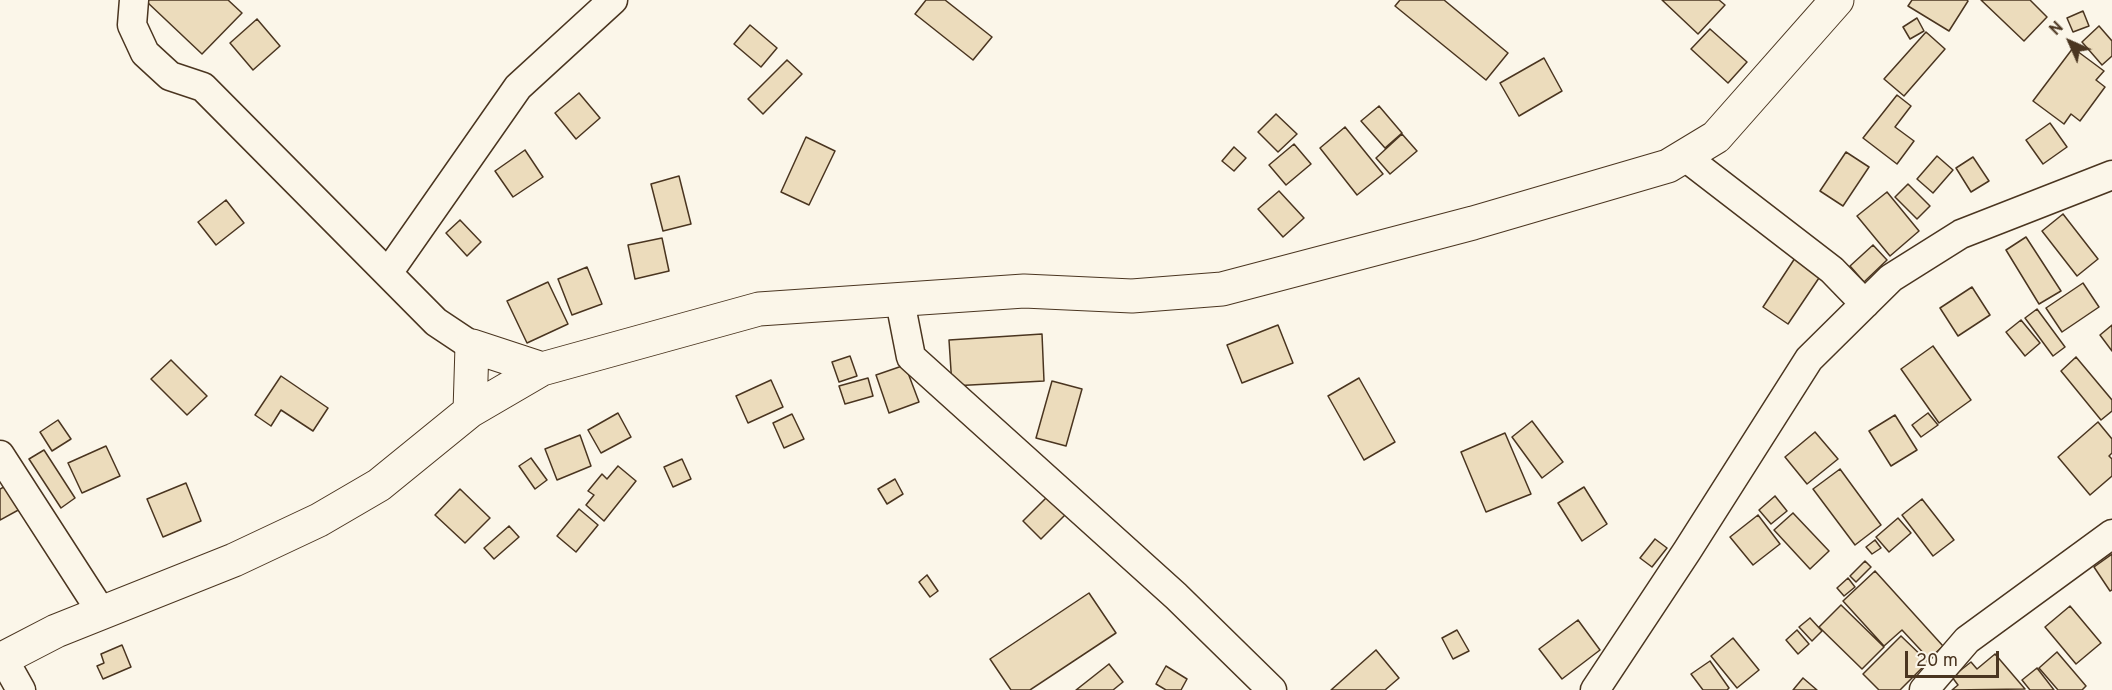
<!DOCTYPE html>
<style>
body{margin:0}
#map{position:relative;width:2112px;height:690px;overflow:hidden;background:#fbf6e9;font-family:Overpass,sans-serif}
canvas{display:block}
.north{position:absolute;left:2040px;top:12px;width:60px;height:60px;-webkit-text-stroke:4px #fbf6e9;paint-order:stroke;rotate:315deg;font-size:16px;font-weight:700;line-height:24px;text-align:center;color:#4a3520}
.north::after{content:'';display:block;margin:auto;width:21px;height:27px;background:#4a3520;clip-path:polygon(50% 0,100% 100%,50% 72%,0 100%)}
.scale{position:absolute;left:1905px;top:651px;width:94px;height:27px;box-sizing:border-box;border:3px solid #4a3520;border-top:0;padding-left:8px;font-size:18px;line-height:21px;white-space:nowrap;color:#4a3520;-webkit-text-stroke:4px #fbf6e9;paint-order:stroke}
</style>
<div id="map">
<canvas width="2112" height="690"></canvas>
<div class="north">N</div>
<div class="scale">20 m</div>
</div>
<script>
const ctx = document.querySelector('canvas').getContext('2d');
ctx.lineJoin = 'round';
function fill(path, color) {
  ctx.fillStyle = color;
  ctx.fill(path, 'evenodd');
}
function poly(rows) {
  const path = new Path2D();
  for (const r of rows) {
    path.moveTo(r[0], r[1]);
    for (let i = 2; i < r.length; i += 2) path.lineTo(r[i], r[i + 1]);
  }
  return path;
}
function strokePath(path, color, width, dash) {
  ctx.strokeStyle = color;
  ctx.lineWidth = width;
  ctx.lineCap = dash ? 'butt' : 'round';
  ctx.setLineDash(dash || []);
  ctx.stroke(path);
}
const building = poly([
 [149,0,228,0,242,13,202,54,147,2,149,0],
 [926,0,945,0,992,37,973,60,915,14,926,0],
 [1400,0,1444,0,1508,53,1486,80,1395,6,1400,0],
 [1662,0,1719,0,1725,5,1698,34,1662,0],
 [1912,0,1967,0,1968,1,1949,31,1908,6,1912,0],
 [1981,0,2030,0,2047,17,2024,41,1981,0],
 [2083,11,2089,26,2073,32,2067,18,2083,11],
 [1917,18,1924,31,1910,39,1903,27,1917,18],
 [257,19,280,46,253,70,230,43,257,19],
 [750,25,777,48,761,67,734,44,750,25],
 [2099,26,2112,41,2112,56,2102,65,2082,42,2099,26],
 [1710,29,1747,62,1728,83,1691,49,1710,29],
 [1926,32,1945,49,1904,96,1884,79,1926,32],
 [2073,48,2104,71,2096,80,2105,87,2080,121,2071,114,2064,124,2033,101,2073,48],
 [1544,58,1562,91,1519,116,1500,83,1544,58],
 [787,60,802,74,763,114,748,99,787,60],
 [579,93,600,118,576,139,555,113,579,93],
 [1897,95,1911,106,1895,127,1914,141,1897,164,1863,138,1897,95],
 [1379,106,1402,133,1385,148,1361,121,1379,106],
 [1276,114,1297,134,1278,152,1258,132,1276,114],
 [2050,123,2067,147,2043,164,2026,140,2050,123],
 [1345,127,1383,174,1357,195,1320,148,1345,127],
 [1402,134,1417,151,1390,174,1376,158,1402,134],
 [806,137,835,151,809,205,781,192,806,137],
 [1294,144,1311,164,1286,185,1269,165,1294,144],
 [1234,147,1246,158,1234,171,1222,161,1234,147],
 [525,150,543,177,513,197,495,171,525,150],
 [1846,152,1869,167,1843,206,1820,191,1846,152],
 [1937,156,1953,170,1933,193,1917,179,1937,156],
 [1973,157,1989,181,1971,192,1956,168,1973,157],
 [679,176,691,224,663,231,651,184,679,176],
 [1908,184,1930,206,1917,219,1895,197,1908,184],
 [1279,191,1304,218,1283,237,1258,209,1279,191],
 [1887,192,1919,231,1890,256,1857,216,1887,192],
 [226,200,244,223,216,245,198,222,226,200],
 [2063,214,2098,259,2077,276,2042,231,2063,214],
 [460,220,481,242,467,256,446,233,460,220],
 [2026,237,2061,291,2039,304,2006,250,2026,237],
 [662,238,669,271,635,279,628,245,662,238],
 [1873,245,1887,260,1864,282,1850,266,1873,245],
 [1797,255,1823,272,1788,324,1763,307,1797,255],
 [587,267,602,304,572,315,558,279,587,267],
 [548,282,568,324,527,343,507,301,548,282],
 [2083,283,2099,307,2062,332,2046,308,2083,283],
 [1972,287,1990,315,1958,336,1940,308,1972,287],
 [2037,309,2065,347,2053,356,2025,318,2037,309],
 [2021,320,2040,343,2025,356,2006,332,2021,320],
 [1278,325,1293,363,1242,383,1227,345,1278,325],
 [2112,325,2112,351,2100,335,2112,325],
 [1042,334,1044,381,952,386,949,340,1042,334],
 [1933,346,1971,400,1939,423,1901,369,1933,346],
 [850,356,857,376,839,382,832,362,850,356],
 [2076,357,2112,400,2112,411,2101,420,2061,371,2076,357],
 [171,360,207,396,187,415,151,379,171,360],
 [905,365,919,402,889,413,876,375,905,365],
 [281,376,328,408,313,431,281,410,271,426,255,415,281,376],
 [868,378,873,396,845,404,839,386,868,378],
 [1359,378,1395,442,1364,460,1328,396,1359,378],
 [771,380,783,407,748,423,736,396,771,380],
 [1052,381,1082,389,1066,446,1036,438,1052,381],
 [618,413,631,437,601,453,588,430,618,413],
 [1928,413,1938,425,1921,437,1912,425,1928,413],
 [792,414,804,439,784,448,773,423,792,414],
 [1895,415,1917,450,1891,466,1869,431,1895,415],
 [58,420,71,439,52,451,40,432,58,420],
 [1532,421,1563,462,1542,478,1512,437,1532,421],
 [2098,422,2112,439,2112,453,2109,456,2112,459,2112,476,2090,495,2058,457,2098,422],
 [1815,432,1838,459,1807,484,1785,457,1815,432],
 [1505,433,1531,494,1486,512,1461,452,1505,433],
 [580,435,591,466,557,480,545,449,580,435],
 [106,446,120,476,82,493,68,463,106,446],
 [44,450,75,498,61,508,29,459,44,450],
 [531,458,547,480,535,489,519,466,531,458],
 [682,459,691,479,673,487,664,467,682,459],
 [618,466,636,481,604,521,586,505,594,495,588,491,602,474,607,479,618,466],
 [1840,469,1881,525,1855,545,1813,489,1840,469],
 [895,479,903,494,887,504,878,489,895,479],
 [186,483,201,521,163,537,147,499,186,483],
 [9,484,22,508,0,520,0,489,9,484],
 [1584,487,1607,524,1582,541,1558,503,1584,487],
 [460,489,490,518,465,543,435,515,460,489],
 [1048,496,1066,514,1041,539,1023,521,1048,496],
 [1775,496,1787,511,1771,524,1759,510,1775,496],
 [1922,499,1954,540,1933,556,1902,515,1922,499],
 [579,509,598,525,576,552,557,536,579,509],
 [1793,513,1829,551,1810,569,1774,530,1793,513],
 [1758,515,1780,544,1753,565,1730,537,1758,515],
 [1898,518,1911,533,1889,552,1876,537,1898,518],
 [509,526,519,537,494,559,484,548,509,526],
 [1655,539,1667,548,1652,567,1640,558,1655,539],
 [1875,540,1881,548,1872,554,1866,547,1875,540],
 [2112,554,2112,590,2110,591,2094,567,2112,554],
 [1865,561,1871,567,1856,582,1850,576,1865,561],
 [1875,571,1943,646,1929,659,1902,630,1884,646,1843,601,1875,571],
 [927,575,938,591,930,597,919,582,927,575],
 [1848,578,1855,587,1844,596,1837,588,1848,578],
 [1089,593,1116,633,1030,690,1011,690,990,659,1089,593],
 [1841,605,1884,647,1862,669,1819,627,1841,605],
 [2070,606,2101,643,2076,664,2045,627,2070,606],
 [1810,618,1822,631,1812,641,1799,627,1810,618],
 [1578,620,1600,650,1562,679,1539,649,1578,620],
 [1457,630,1469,651,1453,659,1442,638,1457,630],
 [1797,630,1809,644,1798,654,1786,640,1797,630],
 [1901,636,1928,662,1900,690,1879,690,1863,674,1901,636],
 [1733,638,1759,670,1737,688,1711,656,1733,638],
 [122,645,131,667,103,679,97,666,104,663,101,654,122,645],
 [1376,650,1399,678,1385,690,1331,690,1376,650],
 [2057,652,2086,686,2082,690,2058,690,2039,668,2057,652],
 [1995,654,2025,689,1952,690,1958,685,1952,677,1971,662,1977,669,1995,654],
 [1710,661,1729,688,1727,690,1703,690,1691,674,1710,661],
 [1109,664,1123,682,1113,690,1076,690,1109,664],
 [1166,666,1187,679,1181,690,1166,690,1156,684,1166,666],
 [2037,668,2054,690,2030,690,2022,680,2037,668],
 [1803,678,1817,690,1793,690,1803,678]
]);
fill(building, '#ecdcbc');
strokePath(building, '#4a3520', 1.5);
const street = poly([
 [134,0,132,25,145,53,170,76,203,87,436,322,472,346],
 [1684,156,1832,270,1865,304],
 [388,273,518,87,613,0],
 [900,301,911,357,1176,596,1272,690],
 [0,455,102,613],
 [3,658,21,690],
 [1595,690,1687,551,1809,359,1891,278,1961,234,2112,175],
 [1924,690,1967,640,2112,534]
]);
const secondary = poly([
 [470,411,542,369],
 [0,660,56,631,234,560,319,520,379,485,470,411,472,346,542,369,759,309,1024,291,1132,296,1222,289,1473,223,1668,166,1716,137,1837,0]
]);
strokePath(street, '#4a3520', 31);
strokePath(secondary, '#4a3520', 35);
strokePath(street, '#fbf6e9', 28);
strokePath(secondary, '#fbf6e9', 33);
</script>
